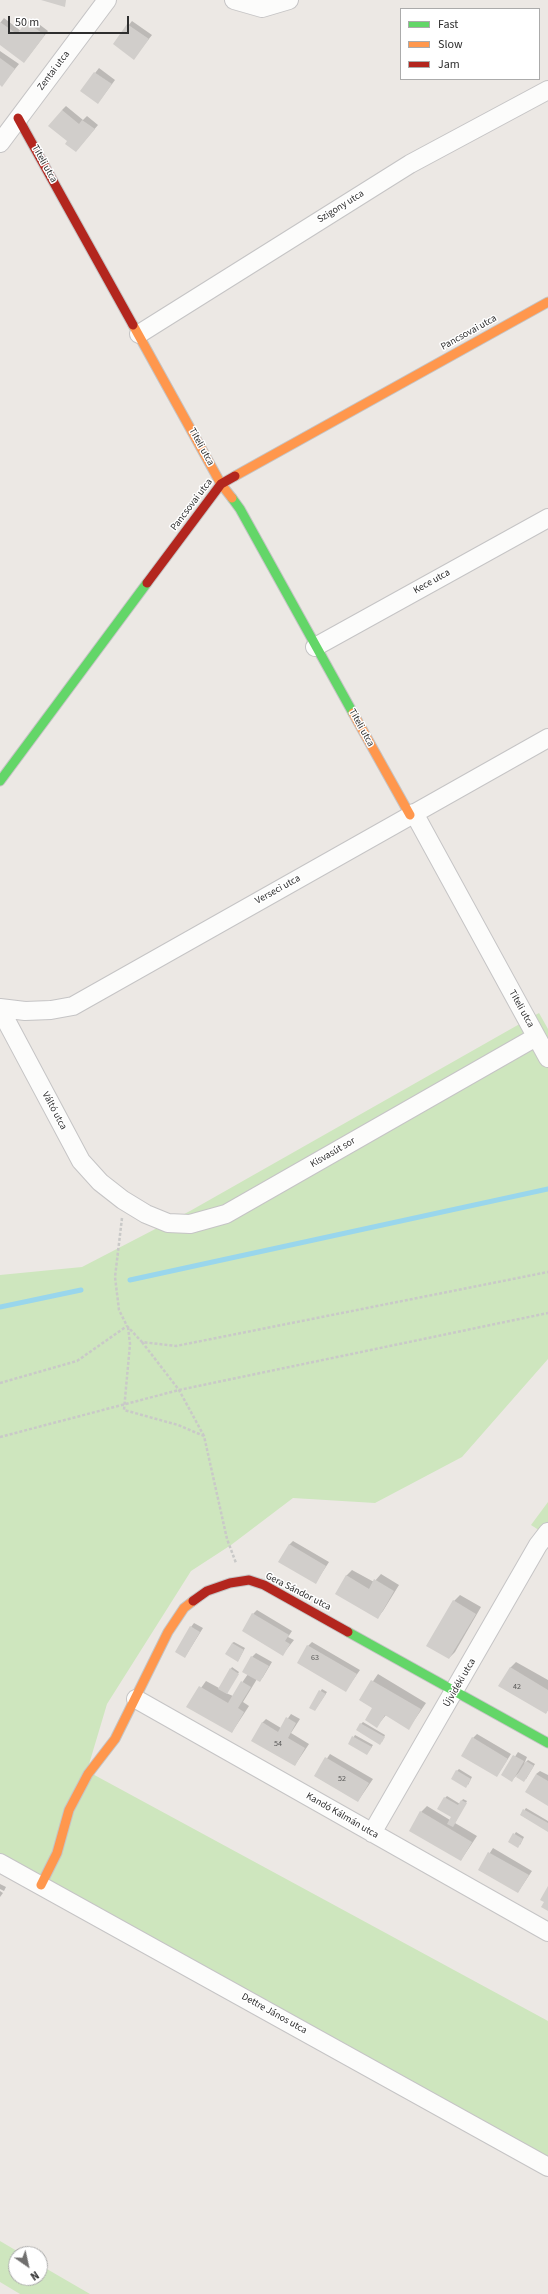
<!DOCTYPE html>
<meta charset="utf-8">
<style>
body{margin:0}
#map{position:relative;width:548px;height:2294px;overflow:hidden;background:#ece8e4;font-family:"Source Sans 3",sans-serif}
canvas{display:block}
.legend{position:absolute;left:400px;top:8px;width:140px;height:72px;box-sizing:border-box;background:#fff;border:1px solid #ababab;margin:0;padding:5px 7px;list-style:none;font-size:12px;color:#2e2e2e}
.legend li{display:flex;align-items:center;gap:8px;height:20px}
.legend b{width:20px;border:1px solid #ababab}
.north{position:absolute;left:8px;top:2246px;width:40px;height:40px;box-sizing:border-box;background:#fff;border:1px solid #ababab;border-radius:50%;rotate:146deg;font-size:11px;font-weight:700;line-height:16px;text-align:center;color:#2e2e2e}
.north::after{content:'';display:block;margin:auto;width:14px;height:18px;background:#706f6e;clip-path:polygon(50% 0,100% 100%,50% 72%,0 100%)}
.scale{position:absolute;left:8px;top:16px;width:121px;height:18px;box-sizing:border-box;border:2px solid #2e2e2e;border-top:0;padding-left:5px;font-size:12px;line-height:14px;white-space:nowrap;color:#2e2e2e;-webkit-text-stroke:3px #fff;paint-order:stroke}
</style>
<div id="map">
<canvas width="548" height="2294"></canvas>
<ul class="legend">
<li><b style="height:5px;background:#63d668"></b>Fast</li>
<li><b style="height:5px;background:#ff974d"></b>Slow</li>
<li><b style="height:5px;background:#b3261e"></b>Jam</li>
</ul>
<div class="north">N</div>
<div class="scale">50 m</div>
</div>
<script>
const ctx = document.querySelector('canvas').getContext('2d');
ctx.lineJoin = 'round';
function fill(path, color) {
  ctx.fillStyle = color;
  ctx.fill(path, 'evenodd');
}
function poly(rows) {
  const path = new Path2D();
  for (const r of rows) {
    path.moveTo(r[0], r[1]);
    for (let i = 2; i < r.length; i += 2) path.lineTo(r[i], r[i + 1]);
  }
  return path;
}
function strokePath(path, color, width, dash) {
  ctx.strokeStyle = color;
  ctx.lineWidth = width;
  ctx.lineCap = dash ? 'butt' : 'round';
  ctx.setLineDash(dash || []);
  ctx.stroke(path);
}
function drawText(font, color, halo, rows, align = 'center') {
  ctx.font = font + ' "Source Sans 3",sans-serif';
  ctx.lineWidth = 3;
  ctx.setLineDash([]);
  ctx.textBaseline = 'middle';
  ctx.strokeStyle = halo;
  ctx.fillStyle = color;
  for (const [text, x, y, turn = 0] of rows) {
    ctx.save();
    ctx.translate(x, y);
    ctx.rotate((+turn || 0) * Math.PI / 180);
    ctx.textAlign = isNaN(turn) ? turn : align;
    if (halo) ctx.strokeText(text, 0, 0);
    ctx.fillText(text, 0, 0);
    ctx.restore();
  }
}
fill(poly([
 [539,1013,548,1029,548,1359,462,1457,375,1503,293,1498,231,1545,191,1571,107,1704,87,1771,548,2021,548,2157,0,1856,0,1275,82,1267,190,1211],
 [548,1502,548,1536,531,1525],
 [0,2241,22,2254,16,2254,16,2278,40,2278,40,2265,90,2294,20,2294,0,2282]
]), '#cee6be');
fill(poly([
 [4,18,21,31,31,18,48,31,28,57,0,43,0,23],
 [132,21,152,35,134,58,114,44],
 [0,51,19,64,2,85,0,84],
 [99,68,115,80,101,99,81,91],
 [66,106,83,120,87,116,98,125,76,151,69,141,62,110],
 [293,1541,329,1562,316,1582,289,1545],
 [352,1570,374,1582,381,1574,399,1585,383,1611,378,1617,346,1576],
 [460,1595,481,1607,455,1652,449,1658,454,1601],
 [257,1610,292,1631,288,1637,294,1640,283,1654,253,1614],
 [194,1623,203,1628,185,1657,191,1627],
 [234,1642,245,1648,239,1659,232,1643],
 [312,1642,360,1670,346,1690,308,1646],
 [256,1653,272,1662,263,1677,260,1681,257,1679,243,1702,249,1706,232,1732,188,1706,206,1681,219,1688,232,1667,239,1672,226,1693,233,1696,248,1674,252,1657],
 [516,1662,548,1680,548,1710,546,1713,510,1668],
 [378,1674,426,1703,409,1728,386,1715,377,1726,373,1708,360,1700],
 [322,1689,327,1692,315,1710,310,1707],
 [291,1714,300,1719,291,1733,309,1744,295,1765,262,1723,266,1719,281,1728],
 [363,1722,385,1735,382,1742,361,1724],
 [477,1734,511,1754,497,1776,473,1738],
 [355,1735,373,1745,367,1754,350,1743],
 [518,1752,527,1757,524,1764,528,1760,535,1764,526,1779,519,1773,512,1780,503,1775],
 [330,1754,373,1779,358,1801,315,1776],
 [459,1769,472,1777,468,1785,457,1771],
 [540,1771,548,1775,548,1804,536,1774],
 [447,1796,460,1804,463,1799,467,1801,455,1823,477,1836,461,1860,421,1812,427,1806,450,1820,452,1816,445,1798],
 [526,1808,548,1821,548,1831,521,1815],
 [516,1832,524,1837,520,1845,509,1842],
 [493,1848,532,1871,518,1892,479,1870],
 [0,1884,6,1887,4,1891,0,1889],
 [0,1891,3,1893,0,1897]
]), '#0003');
strokePath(poly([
 [130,1280,548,1189],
 [0,1307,81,1290]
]), '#99d6ec', 5);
fill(poly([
 [41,0,66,0,65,7],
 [0,22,17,34,26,22,45,35,24,63,0,45],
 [127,24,149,39,134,60,113,44],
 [0,58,15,69,2,87,0,85],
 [94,72,112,84,98,104,80,91],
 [62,110,79,124,82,120,95,129,76,152,65,144,67,141,48,126],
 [289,1544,326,1566,316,1584,278,1562],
 [346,1575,369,1589,374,1579,394,1591,378,1619,335,1594],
 [453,1600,476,1614,449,1659,426,1646],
 [252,1613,289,1635,285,1641,290,1644,283,1656,242,1631],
 [190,1626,200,1632,185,1658,175,1652],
 [232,1643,244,1650,238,1662,225,1654],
 [307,1645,357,1674,346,1692,297,1663],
 [251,1656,269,1666,260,1682,242,1672],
 [510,1667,548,1690,548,1710,546,1714,498,1686],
 [230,1668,239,1674,227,1694,218,1689],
 [371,1680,421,1709,409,1730,385,1715,377,1728,365,1720,372,1708,359,1700],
 [241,1681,251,1687,238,1708,244,1712,232,1733,186,1707,199,1686,228,1703],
 [319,1690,326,1694,315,1711,309,1708],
 [286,1717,296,1723,288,1738,305,1748,295,1766,251,1741,262,1722,278,1732],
 [360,1723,385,1737,380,1745,356,1730],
 [352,1736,372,1747,367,1755,348,1744],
 [472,1737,508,1759,497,1777,461,1756],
 [513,1755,524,1761,512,1782,501,1775],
 [325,1757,369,1783,358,1802,314,1776],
 [526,1761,534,1766,524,1782,516,1777],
 [456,1770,471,1779,466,1788,451,1779],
 [536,1774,548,1781,548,1806,525,1792],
 [444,1797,458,1805,461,1800,467,1803,453,1827,447,1824,451,1817,437,1809],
 [523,1809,548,1823,548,1832,520,1815],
 [420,1811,472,1842,461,1861,409,1831],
 [513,1833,523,1839,518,1848,508,1842],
 [488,1852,529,1875,518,1893,478,1870],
 [548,1886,548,1911,541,1907,544,1902,540,1900]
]), '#d1cecb');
const street = poly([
 [234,0,262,8,289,0],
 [0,143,107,0],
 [139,334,410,164,548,90],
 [315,647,548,518],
 [414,813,548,1058],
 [0,1008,25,1011,51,1010,73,1006,548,738],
 [0,1009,81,1161,100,1182,123,1200,146,1214,168,1223,190,1224,226,1214,536,1037],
 [136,1699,548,1932],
 [372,1833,538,1545,548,1532],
 [0,1863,548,2167]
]);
const fast = poly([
 [232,498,240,509,353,713],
 [0,781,147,583],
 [348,1632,548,1743]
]);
const slow = poly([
 [133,325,221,484,232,498],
 [235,476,548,302],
 [353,713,410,815],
 [41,1885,57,1853,69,1810,88,1774,115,1739,168,1632,184,1608,193,1601]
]);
const jam = poly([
 [18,118,133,325],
 [147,583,221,484,235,476],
 [193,1601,207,1591,230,1583,249,1580,264,1585,348,1632]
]);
strokePath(street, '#c5c4c5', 20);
strokePath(fast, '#c5c4c5', 11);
strokePath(slow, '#c5c4c5', 11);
strokePath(jam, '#c5c4c5', 11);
strokePath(poly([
 [122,1218,115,1277,119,1310,127,1326,142,1342,176,1346,548,1272],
 [128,1327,130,1344,124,1410,178,1425,204,1436,227,1539,236,1563],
 [142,1342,179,1390,204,1436],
 [0,1383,77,1361,127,1326],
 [0,1437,179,1390,548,1313]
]), '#c9c9c8', 2.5, [3, 2]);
strokePath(street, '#fcfcfb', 18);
strokePath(fast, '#63d668', 9);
strokePath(slow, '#ff974d', 9);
strokePath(jam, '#b3261e', 9);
drawText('8px', '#585857', null, [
 ["63",315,1658],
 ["42",517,1687],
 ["54",278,1744],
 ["52",342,1779]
]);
drawText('10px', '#2e2e2e', '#fff', [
 ["Zentai utca",54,71,-53],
 ["Titeli utca",44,164,61],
 ["Szigony utca",341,207,-32],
 ["Pancsovai utca",469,333,-29],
 ["Titeli utca",201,447,61],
 ["Pancsovai utca",192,505,-53],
 ["Kece utca",432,582,-29],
 ["Titeli utca",361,728,61],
 ["Verseci utca",278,890,-29],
 ["Titeli utca",521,1009,61],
 ["Váltó utca",54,1111,62],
 ["Kisvasút sor",333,1153,-30],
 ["Gera Sándor utca",298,1592,27],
 ["Újvidéki utca",460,1683,-60],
 ["Kandó Kálmán utca",342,1816,30],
 ["Dettre János utca",274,2014,29]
]);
</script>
